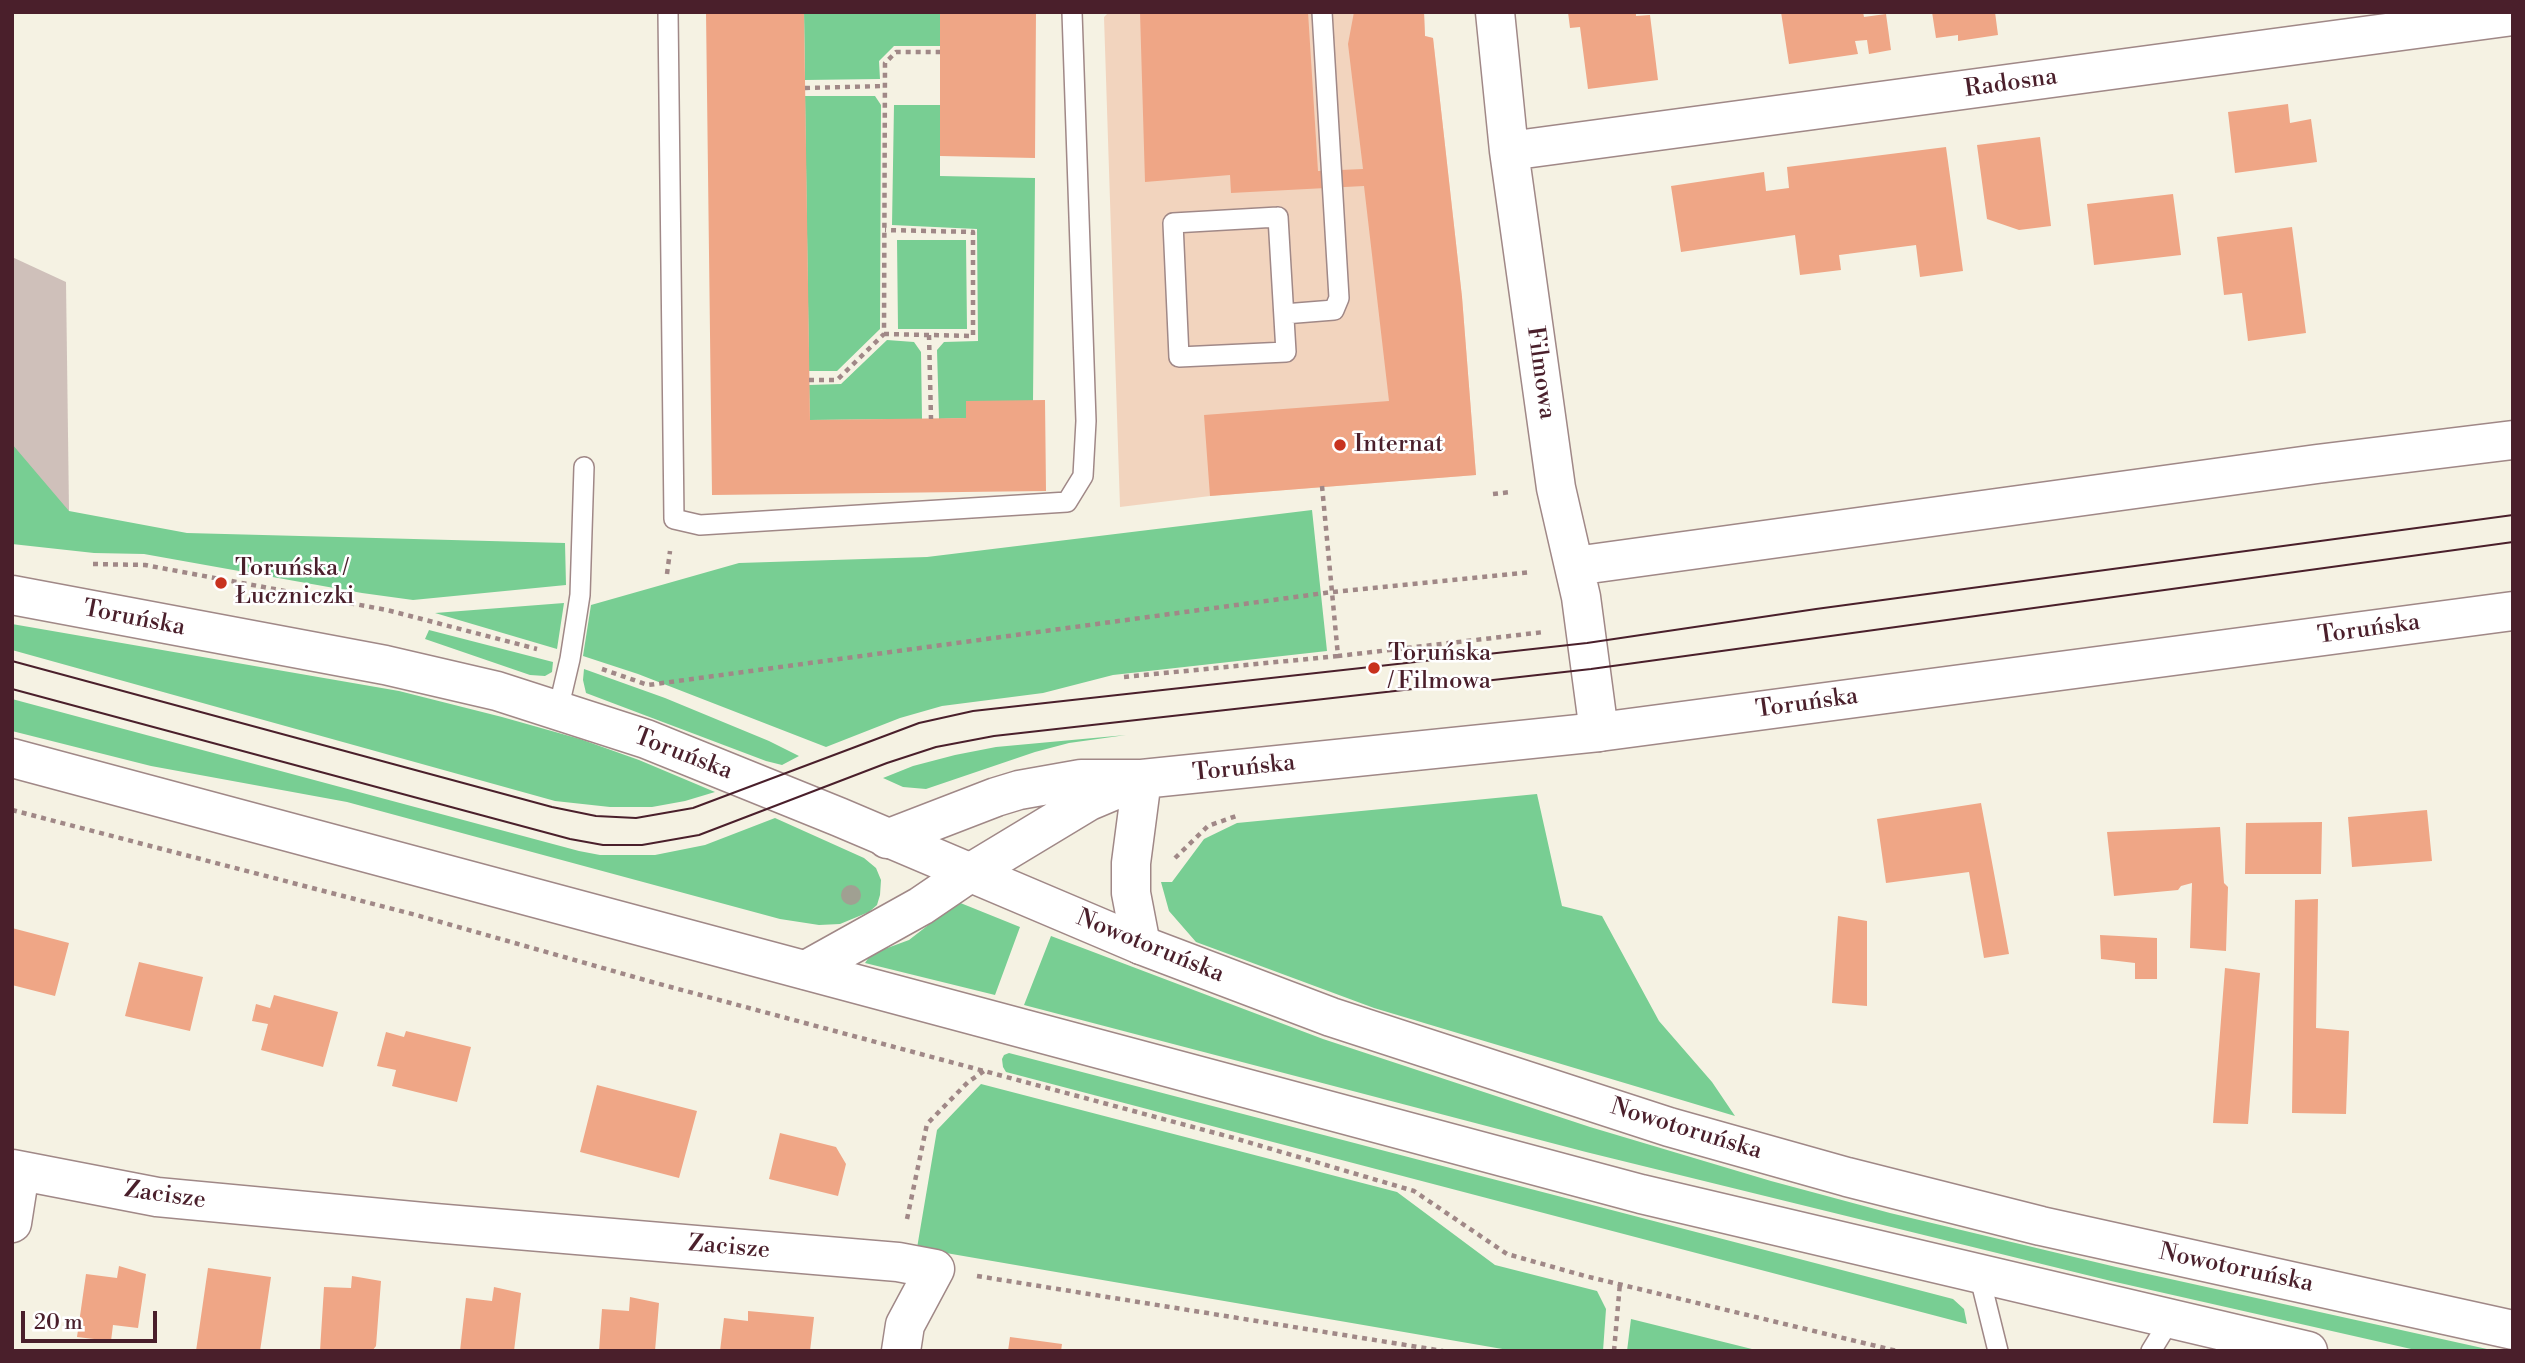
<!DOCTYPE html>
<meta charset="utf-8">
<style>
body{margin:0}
#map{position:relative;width:2525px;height:1363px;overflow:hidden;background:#f5f2e3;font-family:"Libre Bodoni",serif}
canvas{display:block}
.frame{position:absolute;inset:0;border:14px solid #4a1f2b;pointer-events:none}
.scale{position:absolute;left:21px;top:1311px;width:136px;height:32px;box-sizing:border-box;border:4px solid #4a1f2b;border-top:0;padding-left:9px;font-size:21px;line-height:24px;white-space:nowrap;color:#4a1f2b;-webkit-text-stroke:5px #fff;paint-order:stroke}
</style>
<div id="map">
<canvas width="2525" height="1363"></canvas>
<div class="frame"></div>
<div class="scale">20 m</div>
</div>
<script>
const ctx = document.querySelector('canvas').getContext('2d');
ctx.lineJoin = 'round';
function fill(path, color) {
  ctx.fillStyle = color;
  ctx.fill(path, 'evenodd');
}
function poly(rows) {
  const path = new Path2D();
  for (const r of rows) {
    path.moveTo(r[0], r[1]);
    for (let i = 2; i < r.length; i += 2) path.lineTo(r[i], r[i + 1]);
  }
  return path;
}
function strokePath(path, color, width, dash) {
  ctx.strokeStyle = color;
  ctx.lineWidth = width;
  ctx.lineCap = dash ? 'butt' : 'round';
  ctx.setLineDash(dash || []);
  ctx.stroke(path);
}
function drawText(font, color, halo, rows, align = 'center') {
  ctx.font = font + ' "Libre Bodoni",serif';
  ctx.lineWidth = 5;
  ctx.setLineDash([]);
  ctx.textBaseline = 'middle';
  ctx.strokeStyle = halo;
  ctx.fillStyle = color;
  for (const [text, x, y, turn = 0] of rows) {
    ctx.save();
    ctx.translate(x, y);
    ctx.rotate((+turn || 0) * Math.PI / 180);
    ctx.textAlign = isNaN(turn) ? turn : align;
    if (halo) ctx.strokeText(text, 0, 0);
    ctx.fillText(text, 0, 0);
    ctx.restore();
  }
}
fill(poly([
 [1109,12,1424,12,1425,36,1433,38,1462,297,1476,475,1210,496,1120,507,1104,17]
]), '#f2d4be');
fill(poly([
 [12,257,66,282,69,511,12,501]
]), '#cfc0ba');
fill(poly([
 [804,12,940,12,940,46,894,46,879,61,880,79,805,80],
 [805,96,875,96,881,105,880,329,837,371,809,371],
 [894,105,940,105,940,176,1035,178,1033,401,966,401,966,418,939,419,937,350,944,342,978,341,977,229,892,225],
 [897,240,966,240,967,329,898,329],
 [887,340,914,342,921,352,922,419,810,420,809,385,841,384],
 [12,444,69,511,187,533,565,543,566,585,413,600,362,593,144,554,94,553,12,544],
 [1312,510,1327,651,1113,675,1043,693,942,706,900,718,826,747,638,674,583,656,591,605,739,563,927,557],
 [564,603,557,649,435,613],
 [12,624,399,691,502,717,580,739,639,760,715,792,685,801,652,807,610,807,555,801,12,650],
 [429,630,553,662,552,672,545,676,530,675,425,639],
 [584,669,665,698,769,741,799,756,782,765,766,761,586,693,583,680],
 [12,699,579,851,600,855,655,855,705,845,775,818,864,858,876,868,881,880,880,895,877,905,869,912,840,924,819,925,780,919,347,802,151,766,12,731],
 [1126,735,1069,743,1035,752,926,789,903,787,883,778,913,766,955,755,996,747],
 [1537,794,1562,906,1602,916,1659,1021,1712,1082,1735,1116,1374,1008,1196,942,1169,911,1161,882,1172,882,1204,839,1237,823],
 [958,902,1020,927,995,995,865,963,871,954,909,940],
 [1051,936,1323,1039,1590,1127,1771,1181,1890,1213,2116,1267,2496,1351,2420,1351,2111,1281,1586,1152,1024,1005],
 [1009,1053,1953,1299,1964,1309,1967,1324,1006,1072,1003,1067,1002,1059,1004,1055],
 [981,1084,1397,1192,1495,1265,1597,1291,1606,1309,1603,1351,1514,1351,917,1248,937,1130],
 [1631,1319,1760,1351,1627,1351]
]), '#78ce93');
fill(poly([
 [706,12,804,12,810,420,966,418,966,401,1045,400,1046,491,712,495],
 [940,12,1036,12,1035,158,940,156],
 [1140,12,1308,12,1318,171,1363,169,1348,44,1354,12,1424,12,1425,36,1433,38,1462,297,1476,475,1210,496,1204,415,1389,401,1364,186,1231,193,1230,175,1145,182],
 [1568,12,1636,12,1636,16,1650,15,1658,80,1588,89,1580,27,1570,28],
 [1781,12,1863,12,1864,17,1886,14,1891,50,1869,54,1867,40,1855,41,1858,54,1789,64],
 [1932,12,1995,12,1998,35,1958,41,1958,35,1936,38],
 [2288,104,2290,123,2311,119,2317,162,2235,173,2228,112],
 [2040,137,2051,226,2019,230,1987,219,1977,145],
 [1946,147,1963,271,1920,277,1916,245,1839,255,1841,270,1800,275,1795,235,1681,252,1671,186,1764,172,1766,191,1789,188,1787,167],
 [2173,194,2181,255,2094,265,2087,204],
 [2292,227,2306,333,2248,341,2242,293,2224,295,2217,237],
 [1981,803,2009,954,1984,958,1969,872,1886,883,1877,819],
 [2427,810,2432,861,2352,867,2348,817],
 [2322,822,2321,874,2245,874,2246,823],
 [2220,827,2224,883,2228,887,2226,951,2190,948,2192,883,2181,886,2178,890,2114,896,2107,832],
 [2318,899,2316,1028,2349,1031,2346,1114,2292,1113,2295,900],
 [1838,916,1867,921,1867,1006,1832,1003],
 [12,928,69,943,55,996,12,985],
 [2100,935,2157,938,2157,979,2135,979,2135,963,2101,959],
 [139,962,203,977,190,1031,125,1016],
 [2225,968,2260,973,2248,1124,2213,1123],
 [274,995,338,1012,323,1067,261,1050,268,1024,252,1021,256,1004,270,1008],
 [406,1031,471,1047,457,1102,392,1086,396,1070,377,1066,386,1032,404,1037],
 [597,1085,697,1111,679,1178,580,1152],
 [780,1133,836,1147,846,1164,838,1196,769,1179],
 [119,1266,146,1274,138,1328,113,1325,111,1341,77,1337,86,1274,117,1278],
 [208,1268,271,1277,260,1351,196,1351],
 [352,1276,381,1281,376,1346,372,1351,320,1351,324,1287,351,1288],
 [494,1287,521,1293,514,1351,460,1351,466,1298,492,1301],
 [630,1297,659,1303,655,1351,599,1351,602,1309,629,1311],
 [748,1311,814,1317,810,1351,720,1351,724,1318,748,1321],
 [1010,1337,1062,1344,1061,1351,1008,1351]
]), '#efa686');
const service = poly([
 [668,12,674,519,700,525,1067,502,1083,476,1086,421,1072,12],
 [1278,217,1286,352,1179,357,1173,223,1278,217],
 [1284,314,1334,310,1339,298,1322,12],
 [558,710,570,659,580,595,584,467],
 [1979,1274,1998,1351],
 [2151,1351,2170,1320]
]);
const minor = poly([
 [1495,12,1509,151,1556,488,1581,597,1599,732],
 [1509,151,2513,16],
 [1575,566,2317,464,2513,440],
 [12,1169,157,1197,434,1223,898,1262,935,1269,905,1325,901,1351],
 [12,1223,20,1172]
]);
const tertiary = poly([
 [887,839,996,797,1019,790,1081,779,1142,779,1599,732,2513,611],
 [1141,945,1131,893,1131,863,1142,779],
 [806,970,921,906,968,874,1089,801,1127,785]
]);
const secondary = poly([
 [12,595,385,665,497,691,646,739,839,817,1141,945,1331,1017,1669,1127,1847,1177,2041,1226,2513,1330],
 [12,758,1641,1194,2308,1351]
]);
strokePath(service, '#a08887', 22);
strokePath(minor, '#a08887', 41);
strokePath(tertiary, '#a08887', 41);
strokePath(secondary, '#a08887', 41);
strokePath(poly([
 [805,88,885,86],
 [884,334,973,336,973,232,885,230],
 [929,335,931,419],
 [809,380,837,380,884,334,885,63,896,52,940,52],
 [1322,486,1338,656,1544,632],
 [1493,494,1511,492],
 [93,564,145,565,387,610,537,649],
 [667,574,670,551],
 [602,669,648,685,1332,592,1532,572],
 [1124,677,1338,656],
 [12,810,416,915,652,982,1234,1138,1414,1191,1507,1254,1585,1276,1897,1351],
 [1175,858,1208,826,1239,815],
 [907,1219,927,1124,968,1082,984,1071],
 [977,1276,1443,1351],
 [1614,1351,1620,1283]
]), '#a08887', 4.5, [5, 5]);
strokePath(service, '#fff', 19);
strokePath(minor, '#fff', 38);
strokePath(tertiary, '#fff', 38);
strokePath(secondary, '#fff', 38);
strokePath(poly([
 [12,661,552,807,596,816,636,818,693,808,919,723,973,711,1587,643,1816,609,2513,515],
 [12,689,570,839,603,845,642,845,699,835,887,763,936,747,994,736,1591,669,2513,542]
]), '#4a1f2b', 2);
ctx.fillStyle = '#a0a092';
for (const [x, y] of [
 [851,895]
]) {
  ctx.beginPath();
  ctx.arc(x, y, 10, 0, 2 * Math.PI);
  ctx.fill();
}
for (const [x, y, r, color] of [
 [1340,445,7,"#c8321e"],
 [221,583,7,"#c8321e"],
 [1374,668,7,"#c8321e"]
]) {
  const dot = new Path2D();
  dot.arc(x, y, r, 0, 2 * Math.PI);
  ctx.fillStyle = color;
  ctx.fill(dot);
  strokePath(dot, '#fff', 2.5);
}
drawText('24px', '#4a1f2b', '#fff', [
 ["Radosna",2011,84,-8],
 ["Filmowa",1540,373,82],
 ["Toruńska",134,619,11],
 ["Toruńska",2369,630,-8],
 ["Toruńska",1807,704,-8],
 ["Toruńska",683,755,21],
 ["Toruńska",1244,769,-6],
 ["Nowotoruńska",1150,947,22],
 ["Nowotoruńska",1686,1130,17],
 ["Zacisze",165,1196,8],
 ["Zacisze",729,1248,5],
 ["Nowotoruńska",2236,1269,12]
]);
drawText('24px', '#4a1f2b', '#fff', [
 ["Internat",1354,445],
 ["Toruńska /",235,569],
 ["Łuczniczki",235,597],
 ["Toruńska",1388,654],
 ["/ Filmowa",1388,682]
], 'left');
</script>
